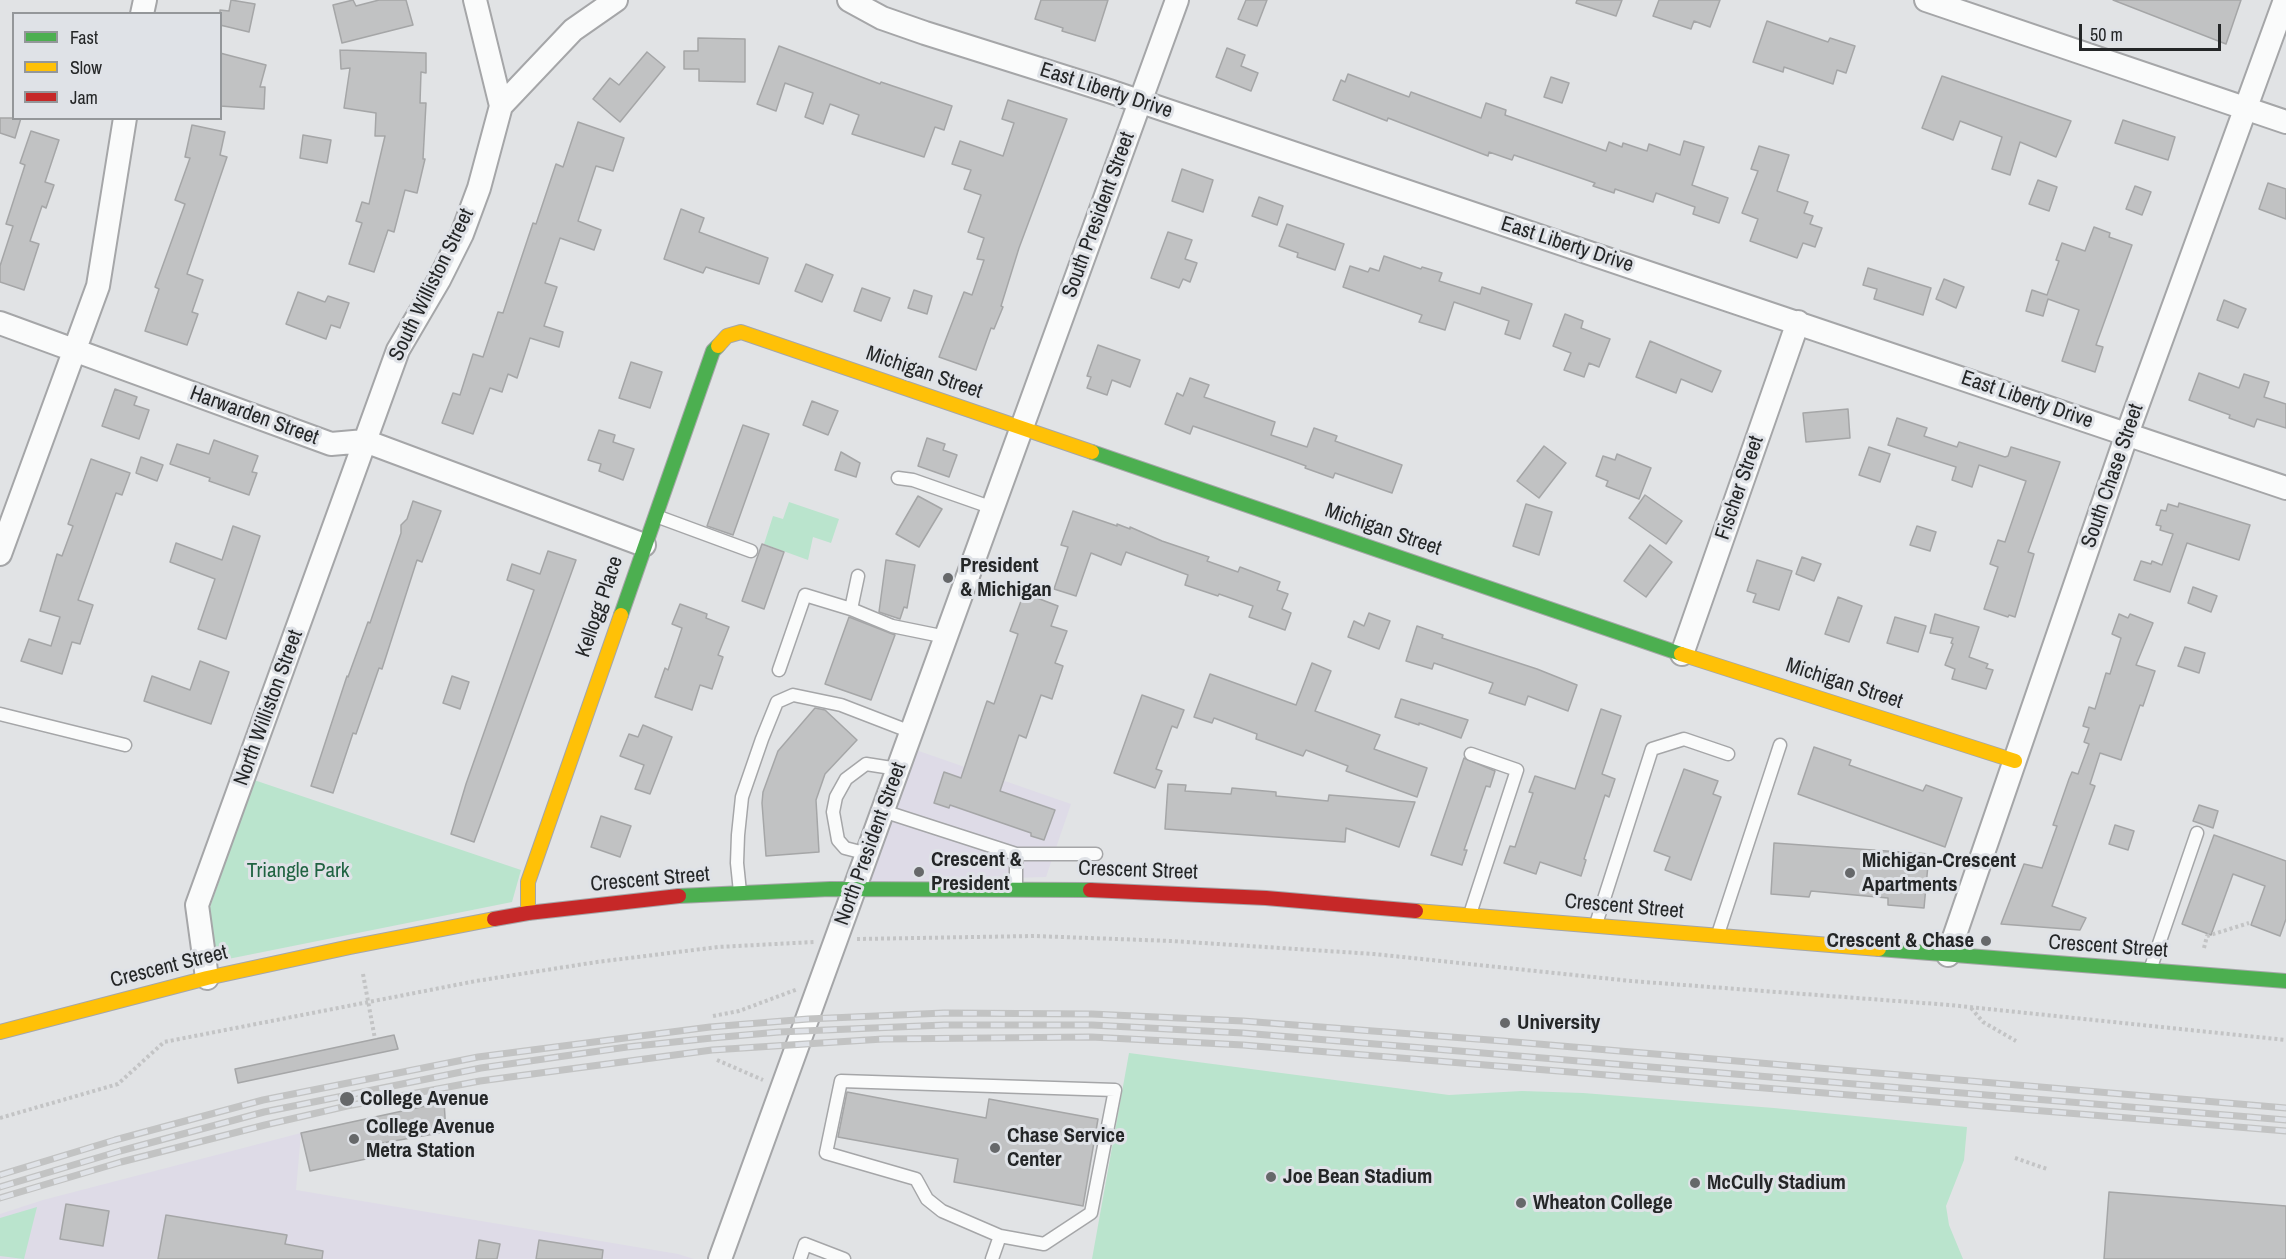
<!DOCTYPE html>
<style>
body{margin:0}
#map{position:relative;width:2286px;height:1259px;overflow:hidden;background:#e1e3e5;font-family:"Archivo Narrow",sans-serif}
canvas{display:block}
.legend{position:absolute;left:12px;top:12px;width:210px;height:108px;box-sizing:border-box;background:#dfe2e7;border:2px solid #94979a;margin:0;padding:8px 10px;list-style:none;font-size:18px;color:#242627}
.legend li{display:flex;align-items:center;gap:12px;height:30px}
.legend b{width:30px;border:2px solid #94979a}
.scale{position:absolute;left:2079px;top:24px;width:142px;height:27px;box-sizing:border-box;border:3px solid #242627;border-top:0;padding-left:8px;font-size:18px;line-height:21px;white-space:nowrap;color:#242627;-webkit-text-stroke:4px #dfe2e7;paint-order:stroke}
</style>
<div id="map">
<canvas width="2286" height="1259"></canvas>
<ul class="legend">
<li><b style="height:8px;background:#4caf50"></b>Fast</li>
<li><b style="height:8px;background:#ffc107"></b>Slow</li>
<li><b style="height:8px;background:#c62828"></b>Jam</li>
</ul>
<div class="scale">50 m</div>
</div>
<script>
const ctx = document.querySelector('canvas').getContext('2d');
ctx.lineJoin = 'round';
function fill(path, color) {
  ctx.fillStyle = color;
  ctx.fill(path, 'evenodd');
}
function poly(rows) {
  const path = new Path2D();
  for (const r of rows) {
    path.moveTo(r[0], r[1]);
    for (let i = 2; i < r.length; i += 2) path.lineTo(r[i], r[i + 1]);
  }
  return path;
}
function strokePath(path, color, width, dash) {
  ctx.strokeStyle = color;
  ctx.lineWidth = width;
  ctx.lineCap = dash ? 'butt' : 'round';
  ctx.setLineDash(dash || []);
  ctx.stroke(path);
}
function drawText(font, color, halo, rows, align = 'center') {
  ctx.font = font + ' "Archivo Narrow",sans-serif';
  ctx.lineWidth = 6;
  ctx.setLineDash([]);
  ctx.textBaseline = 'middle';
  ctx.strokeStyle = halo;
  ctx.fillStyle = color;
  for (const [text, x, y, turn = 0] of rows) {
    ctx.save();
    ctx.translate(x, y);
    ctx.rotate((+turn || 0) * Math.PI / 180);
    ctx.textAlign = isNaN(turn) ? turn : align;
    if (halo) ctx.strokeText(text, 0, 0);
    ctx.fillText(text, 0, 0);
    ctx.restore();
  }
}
fill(poly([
 [913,749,1071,804,1046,877,866,882],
 [301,1133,296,1190,678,1254,694,1259,0,1259,0,1214,43,1200]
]), '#dedbe7');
fill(poly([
 [789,502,839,519,831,543,813,537,808,560,764,544,773,516,783,519],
 [254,780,521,870,512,902,228,959,220,957,214,948,208,913],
 [1129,1053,1449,1095,1522,1091,1583,1093,1774,1108,1967,1127,1964,1160,1946,1206,1949,1225,1963,1259,1092,1259],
 [37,1207,24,1259,0,1256,0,1218]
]), '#bae4cd');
const building = poly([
 [231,0,255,4,249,32,220,25,220,10,229,11,231,0],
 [353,0,356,6,379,0,406,0,413,25,342,43,333,5,353,0],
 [1041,0,1108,0,1095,41,1062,31,1063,28,1035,19,1041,0],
 [1246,0,1267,0,1257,26,1238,19,1246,0],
 [1577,0,1622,0,1616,16,1576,3,1577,0],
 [1659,0,1720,0,1710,27,1694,21,1691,29,1653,16,1659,0],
 [2113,0,2241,0,2226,44,2113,0],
 [1767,21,1828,42,1830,38,1855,46,1846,73,1837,70,1833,84,1784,67,1783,72,1753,62,1767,21],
 [698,38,745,39,745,82,699,81,699,69,684,69,684,51,698,51,698,38],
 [779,46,880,84,881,82,952,106,944,130,935,127,924,157,852,134,859,115,830,104,823,124,805,117,813,93,785,83,776,111,757,104,779,46],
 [1227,48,1245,55,1241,66,1258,73,1251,91,1216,77,1227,48],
 [340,50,426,53,426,73,421,72,420,103,426,103,423,159,425,159,417,193,405,190,394,232,388,230,374,272,349,264,362,223,356,221,362,202,369,204,385,136,375,136,376,113,344,108,350,68,341,69,340,50],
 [647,52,665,67,620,122,593,99,610,78,619,85,647,52],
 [220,53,266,65,260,87,265,87,264,109,220,106,220,53],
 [1348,74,1409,97,1411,92,1481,118,1486,103,1506,110,1505,115,1606,151,1609,142,1622,147,1623,143,1647,151,1649,144,1680,155,1684,141,1704,147,1692,185,1728,198,1719,223,1693,214,1695,207,1656,193,1653,202,1615,189,1614,193,1593,186,1595,183,1514,155,1512,160,1489,152,1488,156,1388,118,1387,121,1333,100,1341,80,1345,82,1348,74],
 [1942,76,2071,121,2056,157,2020,142,2010,175,1992,169,2002,137,1960,121,1953,140,1922,128,1942,76],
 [1551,77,1569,83,1562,103,1544,97,1551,77],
 [1008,100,1067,119,1019,248,1001,306,1003,307,994,329,991,328,976,370,939,357,964,292,972,295,984,260,977,259,984,238,968,232,981,195,964,189,971,170,952,164,960,141,1003,156,1014,123,1002,119,1008,100],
 [0,118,21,118,15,138,0,133,0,118],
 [2123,120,2175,137,2168,160,2115,143,2123,120],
 [578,122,624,138,613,171,596,166,578,221,601,230,594,250,560,238,545,283,557,287,544,326,563,332,559,347,530,338,517,378,508,374,502,392,490,388,473,434,442,423,453,393,460,395,473,354,483,357,498,312,503,313,533,223,536,224,556,164,563,167,578,122],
 [192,125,225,132,220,155,227,157,187,274,203,280,192,312,198,314,187,345,145,331,159,289,155,287,185,204,175,200,190,158,185,157,192,125],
 [31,131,59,140,45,182,54,185,46,208,42,206,30,241,39,244,24,290,0,282,0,266,13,226,6,224,25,165,20,163,31,131],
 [303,135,331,140,327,163,300,158,303,135],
 [1759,146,1789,155,1777,191,1808,202,1804,213,1813,216,1810,224,1822,228,1815,247,1803,243,1797,258,1750,241,1758,219,1742,213,1758,171,1751,169,1759,146],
 [1182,169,1213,180,1203,212,1172,201,1182,169],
 [2038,180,2057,187,2049,211,2029,204,2038,180],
 [2268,183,2286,189,2286,219,2259,209,2268,183],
 [2135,186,2151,192,2142,215,2126,209,2135,186],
 [1259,197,1283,206,1277,225,1252,216,1259,197],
 [681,209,704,218,699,232,768,258,759,284,706,267,703,273,664,259,681,209],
 [1287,224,1344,244,1335,270,1297,257,1298,253,1279,246,1287,224],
 [2094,227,2110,233,2109,237,2132,245,2096,345,2103,347,2095,372,2062,361,2079,310,2048,299,2043,316,2026,311,2032,290,2047,295,2059,261,2056,260,2062,243,2085,251,2094,227],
 [1168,232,1192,240,1185,259,1197,263,1190,282,1183,279,1179,288,1151,278,1168,232],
 [1384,256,1421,269,1422,267,1442,273,1439,281,1480,294,1482,287,1532,304,1520,339,1505,334,1509,321,1454,302,1445,330,1419,322,1422,315,1343,287,1350,266,1368,272,1370,268,1379,271,1384,256],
 [806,264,833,275,822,302,795,291,806,264],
 [1868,268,1931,288,1923,315,1874,299,1877,289,1863,285,1868,268],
 [1944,279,1964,287,1956,308,1936,299,1944,279],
 [862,288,890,298,881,321,854,311,862,288],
 [914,290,932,296,927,314,908,308,914,290],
 [298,292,325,302,328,296,349,303,340,328,331,325,326,339,286,324,298,292],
 [2224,300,2246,309,2238,328,2217,320,2224,300],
 [1565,314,1583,321,1581,328,1610,339,1599,367,1589,363,1584,377,1564,370,1571,353,1553,346,1565,314],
 [1650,341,1721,371,1712,392,1681,379,1676,393,1636,377,1650,341],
 [1098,345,1140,360,1130,387,1112,380,1107,395,1087,388,1091,377,1087,376,1098,345],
 [631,362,662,372,650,408,619,398,631,362],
 [2199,373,2239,388,2244,374,2269,382,2264,397,2286,404,2286,428,2257,419,2254,427,2229,418,2230,415,2189,400,2199,373],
 [1190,378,1209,385,1204,397,1275,422,1271,435,1307,447,1314,428,1337,436,1335,441,1402,465,1392,493,1335,473,1333,478,1305,468,1306,466,1287,459,1193,426,1190,434,1165,424,1177,393,1183,396,1190,378],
 [115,389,137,397,134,405,149,410,139,439,102,426,115,389],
 [812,401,838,411,828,435,803,425,812,401],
 [1848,409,1850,438,1806,442,1803,413,1848,409],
 [1897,418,1927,428,1924,436,1957,447,1959,442,2005,457,2008,456,2011,447,2060,462,2028,552,2034,554,2015,617,2009,615,2008,617,1984,609,1998,567,1990,564,1998,540,2005,542,2026,481,1979,465,1972,487,1952,480,1956,467,1888,445,1897,418],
 [743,425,769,434,733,535,707,526,743,425],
 [599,430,615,435,613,442,634,449,623,480,599,471,601,464,588,460,599,430],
 [927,438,945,444,943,450,957,455,949,477,918,466,927,438],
 [214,440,258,456,252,472,257,473,249,495,209,481,210,478,170,464,177,444,209,454,214,440],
 [1544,446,1566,463,1539,498,1517,481,1544,446],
 [1869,447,1890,454,1880,482,1859,475,1869,447],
 [841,452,860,463,856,477,835,470,841,452],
 [1617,454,1651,468,1639,499,1606,486,1608,481,1596,476,1603,456,1615,460,1617,454],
 [141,457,163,465,157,481,136,473,141,457],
 [91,459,130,473,122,495,116,493,78,600,93,605,80,644,72,642,62,674,21,661,29,639,51,646,60,617,40,611,57,554,62,556,73,526,68,524,91,459],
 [1645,495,1682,521,1666,544,1629,518,1645,495],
 [918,496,942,509,919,547,896,534,918,496],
 [413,501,441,511,422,562,417,560,382,669,379,668,356,734,353,733,333,793,311,786,347,676,348,677,368,622,370,623,401,533,401,525,407,519,413,501],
 [2179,503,2250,525,2239,560,2187,543,2170,592,2134,580,2141,561,2151,564,2152,561,2162,565,2173,534,2160,530,2161,526,2156,525,2161,510,2166,511,2168,504,2178,507,2179,503],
 [1526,504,1552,512,1539,555,1513,546,1526,504],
 [1073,511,1117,526,1117,524,1130,529,1130,527,1162,541,1209,557,1207,561,1238,572,1240,567,1280,582,1277,590,1288,594,1282,609,1291,613,1285,630,1249,617,1253,606,1219,594,1218,596,1185,585,1188,575,1126,552,1121,565,1091,553,1076,596,1054,589,1068,547,1061,545,1073,511],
 [233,526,260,536,226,639,198,629,215,579,170,562,176,543,222,560,233,526],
 [1917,526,1936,532,1930,551,1910,545,1917,526],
 [762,544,784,552,764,609,742,601,762,544],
 [1650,545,1672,562,1646,597,1624,581,1650,545],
 [548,551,576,560,474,842,451,834,466,784,534,590,507,580,512,564,540,574,548,551],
 [1802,557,1821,564,1814,581,1796,574,1802,557],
 [886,560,915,565,907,608,904,607,900,619,879,612,886,560],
 [1757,560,1792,571,1779,610,1753,602,1756,594,1747,591,1757,560],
 [2193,587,2217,596,2211,612,2188,603,2193,587],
 [1024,593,1058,606,1051,626,1067,631,1055,663,1063,666,1052,699,1041,695,1026,738,1019,735,1000,791,1055,810,1044,840,1031,836,1031,833,950,805,949,808,934,803,944,772,961,778,987,701,994,704,1018,634,1010,631,1024,593],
 [1838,597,1862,606,1849,642,1825,634,1838,597],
 [680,604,707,614,706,618,729,627,718,655,723,657,712,689,700,685,692,710,655,697,665,668,668,670,682,628,672,624,680,604],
 [1369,613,1390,621,1379,649,1348,637,1354,621,1364,626,1369,613],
 [1935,614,1979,627,1969,657,1988,664,1986,668,1993,670,1986,689,1952,679,1955,669,1945,665,1953,644,1951,643,1953,638,1930,633,1935,614],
 [2119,614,2128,618,2130,614,2153,623,2136,665,2155,671,2143,706,2140,705,2121,760,2100,753,2090,784,2095,786,2052,906,2086,918,2080,930,2001,924,2024,864,2042,868,2057,826,2053,825,2069,779,2072,772,2078,774,2089,744,2084,742,2089,728,2083,726,2089,707,2095,709,2106,673,2110,674,2121,638,2112,634,2119,614],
 [849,617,895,635,871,700,825,684,849,617],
 [1895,617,1926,626,1918,652,1887,643,1895,617],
 [1417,626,1443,635,1442,638,1537,669,1577,685,1568,711,1528,696,1525,705,1489,693,1493,683,1434,663,1432,669,1406,661,1417,626],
 [2185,647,2205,653,2199,673,2178,666,2185,647],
 [200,661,229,672,211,724,144,701,152,676,190,690,200,661],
 [1312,663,1331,671,1315,711,1380,735,1374,749,1427,768,1417,797,1346,771,1348,766,1306,750,1303,756,1256,739,1257,734,1214,718,1212,723,1194,717,1210,674,1296,705,1312,663],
 [452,676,469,682,460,709,443,703,452,676],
 [1142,695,1184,710,1177,728,1172,726,1156,769,1162,771,1155,788,1114,773,1142,695],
 [1401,699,1468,720,1461,738,1419,723,1419,725,1395,717,1401,699],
 [815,708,825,710,857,740,825,774,816,800,819,852,766,856,762,803,763,792,778,751,815,708],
 [1601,709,1621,716,1602,774,1615,779,1609,797,1605,795,1584,859,1586,860,1581,876,1540,862,1536,874,1504,863,1510,846,1515,847,1533,793,1529,792,1535,776,1575,789,1601,709],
 [643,725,672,737,650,794,635,789,644,765,620,756,629,734,638,737,643,725],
 [1814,747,1851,760,1849,765,1923,791,1926,785,1962,798,1945,847,1798,794,1814,747],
 [1464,758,1495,771,1490,787,1486,786,1464,850,1467,850,1462,865,1431,855,1464,758],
 [1684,769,1718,781,1713,794,1721,797,1691,880,1665,870,1670,857,1654,851,1684,769],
 [1168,784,1186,785,1185,791,1231,794,1232,788,1276,792,1276,796,1328,801,1329,795,1415,802,1399,847,1346,828,1345,842,1165,829,1168,784],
 [2199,805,2218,811,2213,828,2193,821,2199,805],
 [601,816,631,826,620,857,591,847,601,816],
 [2115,825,2134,831,2128,850,2109,844,2115,825],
 [2214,835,2286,861,2286,919,2280,936,2251,925,2265,886,2233,874,2211,935,2182,924,2214,835],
 [1774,843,1929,854,1924,908,1888,905,1888,898,1811,891,1809,897,1771,894,1774,843],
 [394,1035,398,1049,238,1083,235,1069,394,1035],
 [847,1092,986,1118,989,1099,1098,1119,1083,1206,954,1182,958,1159,838,1137,847,1092],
 [444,1102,446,1132,382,1143,380,1156,310,1171,301,1133,444,1102],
 [2109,1192,2286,1206,2286,1259,2104,1259,2109,1192],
 [66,1204,109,1211,103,1246,60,1239,66,1204],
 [166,1215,287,1235,285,1244,323,1251,322,1259,158,1259,166,1215],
 [479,1240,500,1244,497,1259,476,1259,479,1240],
 [539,1240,603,1250,602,1259,536,1259,539,1240]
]);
fill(building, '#c1c2c3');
strokePath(building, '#a5a6a7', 1.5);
const lane = poly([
 [898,478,913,480,993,508],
 [656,516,751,551],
 [851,609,858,576],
 [779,670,805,595,851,609,892,626,946,637],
 [0,714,125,745],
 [883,811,1016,854,1016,888],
 [868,854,845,848,838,840,833,812,836,797,846,779,866,764,898,769],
 [1016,854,1096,854],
 [740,892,737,863,738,835,742,797,762,739,777,702,793,695,841,705,911,732],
 [1470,914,1517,770,1471,754],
 [1596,924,1652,749,1684,739,1728,754],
 [1718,934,1780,745],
 [2150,970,2197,833],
 [800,1259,805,1244,844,1259],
 [992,1259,1000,1236,1044,1244,1091,1213,1115,1090,841,1081,826,1153,916,1179,927,1199,942,1211,1000,1236]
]);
const street = poly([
 [475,0,501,106],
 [849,0,882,18,925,33,1109,91,2286,488],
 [1926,0,2286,122],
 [142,14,145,0],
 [0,323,331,444,365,441,644,545],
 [0,554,98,286,125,118],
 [1682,654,1798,322],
 [1948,955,2127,434,2285,0],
 [207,978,197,905,398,350,439,280,462,234,479,188,501,106,573,30,616,0],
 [720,1259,1177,0]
]);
const fast = poly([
 [1092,452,1681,654],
 [621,615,713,351,718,346],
 [679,896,830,889,1090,890],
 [1879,949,2286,981]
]);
const slow = poly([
 [718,346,727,336,741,332,1092,452],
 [1681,654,2015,761],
 [1416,911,1879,949],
 [528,913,528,882,621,615],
 [0,1032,207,978,350,947,494,919]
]);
const jam = poly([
 [1090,890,1266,898,1416,911],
 [494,919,528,913,679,896]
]);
strokePath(lane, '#a5a6a8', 15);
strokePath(street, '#a5a6a8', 26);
strokePath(fast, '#a5a6a8', 16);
strokePath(slow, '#a5a6a8', 16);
strokePath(jam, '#a5a6a8', 16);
strokePath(poly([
 [857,939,1034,936,1172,941,1374,954,1631,981,1950,1005,2286,1040],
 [2204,948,2207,936,2249,923],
 [363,974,375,1039],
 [1971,1008,1983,1022,2016,1041],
 [713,1016,739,1011,798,989],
 [717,1060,763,1080],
 [0,1118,118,1084,164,1042,476,981,597,962,718,947,814,942],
 [380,1138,386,1146],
 [2015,1158,2047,1169]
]), '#c3c4c5', 4, [3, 3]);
strokePath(lane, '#fafbfb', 12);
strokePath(street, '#fafbfb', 22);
strokePath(fast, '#4caf50', 14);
strokePath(slow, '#ffc107', 14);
strokePath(jam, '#c62828', 14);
const rail = poly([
 [0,1175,115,1140,263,1100,478,1057,710,1027,808,1019,944,1013,1092,1014,1243,1021,1503,1041,2286,1108],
 [0,1187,120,1151,264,1112,481,1068,627,1047,712,1038,779,1032,944,1025,1092,1025,1243,1033,2286,1120],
 [0,1198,121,1162,265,1125,347,1106,480,1081,712,1050,883,1039,1091,1037,1243,1045,2286,1131]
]);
strokePath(rail, '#c2c3c3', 7);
strokePath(rail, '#dfe2e7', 4.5, [14]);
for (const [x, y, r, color] of [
 [948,578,6,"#66686a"],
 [919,872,6,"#66686a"],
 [1850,873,6,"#66686a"],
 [1986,941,6,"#66686a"],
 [1505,1023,6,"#66686a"],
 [347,1099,8,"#66686a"],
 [354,1139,6,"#66686a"],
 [995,1148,6,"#66686a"],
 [1271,1177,6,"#66686a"],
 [1695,1183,6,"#66686a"],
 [1521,1203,6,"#66686a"]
]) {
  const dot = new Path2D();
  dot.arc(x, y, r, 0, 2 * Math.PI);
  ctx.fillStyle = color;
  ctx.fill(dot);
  strokePath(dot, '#dfe2e7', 2);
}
drawText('21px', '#242627', '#dfe2e7', [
 ["East Liberty Drive",1106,91,18],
 ["South President Street",1099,215,-70],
 ["East Liberty Drive",1567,245,18],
 ["South Williston Street",432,285,-64],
 ["Michigan Street",924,373,19],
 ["East Liberty Drive",2027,400,19],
 ["Harwarden Street",254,416,20],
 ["South Chase Street",2113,476,-71],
 ["Fischer Street",1740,488,-71],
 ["Michigan Street",1383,530,19],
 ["Kellogg Place",600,607,-71],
 ["Michigan Street",1844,684,18],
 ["North Williston Street",269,708,-70],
 ["North President Street",871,844,-70],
 ["Crescent Street",1138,871,2],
 ["Crescent Street",650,880,-5],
 ["Crescent Street",1624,907,5],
 ["Crescent Street",2108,947,4],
 ["Crescent Street",169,967,-14]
]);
drawText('bold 21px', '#242627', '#dfe2e7', [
 ["President",960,566],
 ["& Michigan",960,590],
 ["Crescent &",931,860],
 ["President",931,884],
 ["Michigan-Crescent",1862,861],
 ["Apartments",1862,885],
 ["Crescent & Chase",1974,941,"right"],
 ["University",1517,1023],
 ["College Avenue",360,1099],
 ["College Avenue",366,1127],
 ["Metra Station",366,1151],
 ["Chase Service",1007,1136],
 ["Center",1007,1160],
 ["Joe Bean Stadium",1283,1177],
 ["McCully Stadium",1707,1183],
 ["Wheaton College",1533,1203]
], 'left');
drawText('21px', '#206342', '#dfe2e7', [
 ["Triangle Park",298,871]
]);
</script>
